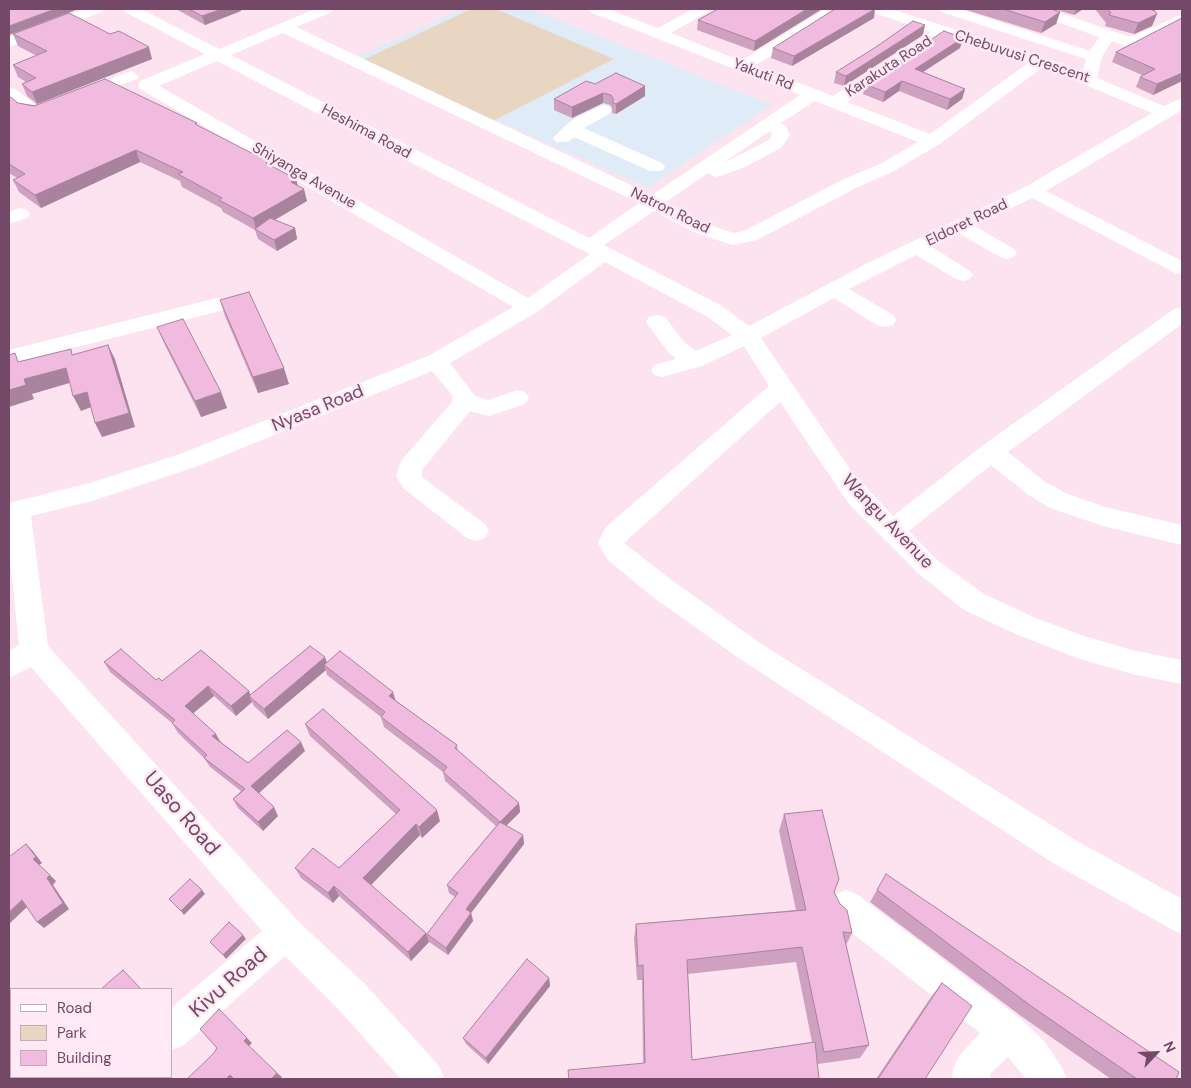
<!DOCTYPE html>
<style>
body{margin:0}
#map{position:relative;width:1191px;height:1088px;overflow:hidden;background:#fce3ef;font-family:"DM Sans",sans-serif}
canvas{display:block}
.frame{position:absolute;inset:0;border:10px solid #744968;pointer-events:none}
.legend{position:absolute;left:10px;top:988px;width:162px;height:90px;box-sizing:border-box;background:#ffe9f4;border:1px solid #c7a9bc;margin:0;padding:6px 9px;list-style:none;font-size:15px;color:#744968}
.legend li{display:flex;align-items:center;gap:10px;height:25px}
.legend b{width:25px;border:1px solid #c7a9bc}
.north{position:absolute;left:1131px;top:1028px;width:50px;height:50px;-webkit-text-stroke:4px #ffe9f4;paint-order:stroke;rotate:65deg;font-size:14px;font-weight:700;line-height:20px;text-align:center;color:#744968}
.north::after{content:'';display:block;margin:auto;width:18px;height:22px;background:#744968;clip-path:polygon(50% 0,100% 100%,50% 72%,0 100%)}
</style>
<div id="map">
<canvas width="1191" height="1088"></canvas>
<div class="frame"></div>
<ul class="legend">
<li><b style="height:6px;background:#fff"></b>Road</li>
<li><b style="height:14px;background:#e9d6c2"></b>Park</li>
<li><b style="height:14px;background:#f1bbe0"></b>Building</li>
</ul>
<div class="north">N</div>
</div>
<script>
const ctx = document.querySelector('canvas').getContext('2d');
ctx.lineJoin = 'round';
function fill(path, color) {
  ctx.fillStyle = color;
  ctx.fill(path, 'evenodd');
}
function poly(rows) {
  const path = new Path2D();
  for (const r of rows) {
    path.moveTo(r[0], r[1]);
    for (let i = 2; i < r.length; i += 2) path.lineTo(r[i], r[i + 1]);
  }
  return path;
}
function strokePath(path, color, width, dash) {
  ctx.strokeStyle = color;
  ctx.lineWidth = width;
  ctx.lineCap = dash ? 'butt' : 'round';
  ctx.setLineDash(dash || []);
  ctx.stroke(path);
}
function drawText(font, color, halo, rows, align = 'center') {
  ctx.font = font + ' "DM Sans",sans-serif';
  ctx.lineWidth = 5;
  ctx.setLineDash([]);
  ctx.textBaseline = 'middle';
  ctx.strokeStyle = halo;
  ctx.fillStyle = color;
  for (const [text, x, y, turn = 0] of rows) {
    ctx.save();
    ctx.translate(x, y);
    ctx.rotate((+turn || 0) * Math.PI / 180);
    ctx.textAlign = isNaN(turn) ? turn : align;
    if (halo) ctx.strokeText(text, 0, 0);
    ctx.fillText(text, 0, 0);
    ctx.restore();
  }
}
fill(poly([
 [462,9,531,9,772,105,648,188,355,58]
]), '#e0ebf8');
fill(poly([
 [471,9,496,9,614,59,489,123,361,61]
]), '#e9d6c2');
fill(poly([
 [84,9,104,9,102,12,9,47,9,37,84,9],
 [123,9,141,9,219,49,315,9,334,9,332,12,296,27,652,195,800,95,590,12,588,9,608,9,658,28,693,9,710,9,708,12,671,33,741,61,825,9,842,9,840,12,755,66,833,96,931,32,871,12,869,9,891,9,1064,64,1083,72,1086,59,941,12,939,9,960,9,1090,51,1099,37,1030,12,1028,9,1049,9,1127,36,1134,36,1182,14,1182,24,1143,44,1126,46,1112,41,1102,57,1097,78,1164,106,1182,98,1182,110,1046,191,1182,261,1182,275,1175,273,1032,198,975,226,1014,249,1017,253,1014,257,1007,259,1000,257,960,234,932,247,970,271,973,275,970,279,963,281,956,279,916,255,849,289,893,315,896,320,893,325,885,327,877,325,834,298,761,338,852,472,893,516,982,446,1174,309,1182,307,1182,324,1008,452,1045,482,1068,494,1105,507,1182,525,1182,545,1103,526,1050,508,1027,494,991,465,909,531,937,560,984,594,1038,619,1084,636,1132,650,1182,660,1182,684,1132,674,1080,659,1018,635,964,610,919,574,849,504,780,402,624,543,670,579,763,645,1077,841,1182,899,1182,935,1053,863,743,661,650,595,607,559,598,543,606,527,769,386,744,346,702,366,662,377,654,375,651,370,654,365,676,359,668,352,646,322,649,317,657,315,665,317,684,342,696,351,732,335,706,316,605,262,537,312,450,363,475,396,488,400,517,390,525,392,529,398,525,404,489,416,470,411,422,470,422,477,485,524,489,531,485,538,476,541,467,538,404,489,396,476,401,461,452,402,452,395,432,371,198,466,92,501,31,516,48,646,298,921,365,984,439,1066,445,1079,401,1079,339,1010,285,956,184,1045,171,1050,171,1008,262,931,31,667,9,678,9,651,19,645,9,551,9,503,90,483,180,454,428,356,513,307,140,89,138,85,140,81,205,54,125,12,123,9],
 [283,33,639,203,589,238,231,55,283,33],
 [946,36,1028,63,930,134,847,102,946,36],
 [217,61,433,174,590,254,528,298,159,86,217,61],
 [1043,67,1152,113,1025,187,866,264,749,326,722,306,604,245,654,211,696,233,726,243,733,245,757,240,858,187,892,172,938,145,1043,67],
 [815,101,918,142,880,164,844,179,744,231,734,233,710,225,666,202,708,173,716,177,723,175,745,167,781,148,790,135,786,126,781,123,815,101],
 [770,131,772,135,769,140,723,163,770,131],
 [131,71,139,76,137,79,39,116,24,114,9,101,9,88,15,89,37,106,131,71],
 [603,105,609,106,612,110,609,114,584,128,662,163,665,167,662,171,650,171,574,137,568,142,556,142,553,138,566,125,575,118,603,105],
 [20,208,27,210,30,214,27,218,9,224,9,212,20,208],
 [217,298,225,300,228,305,225,310,9,364,9,350,217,298],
 [846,890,858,895,1021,1019,1045,1042,1061,1066,1067,1079,1026,1079,1008,1057,990,1074,990,1079,952,1079,953,1069,959,1056,980,1033,834,919,829,907,834,895,846,890],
 [99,1077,139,1077,138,1079,98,1079,99,1077]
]), '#fff');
fill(poly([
 [176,9,241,9,241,11,205,25],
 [718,9,822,9,754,51,697,30,698,20],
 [963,9,1051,9,1060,12,1056,24,1041,33],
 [1054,9,1083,9,1074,15],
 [1095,9,1149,9,1157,14,1152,26,1134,34,1105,26,1106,23],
 [874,18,792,66,771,58,773,48],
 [1182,18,1182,81,1153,95,1136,87,1140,77,1142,75,1112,62,1116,52],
 [13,34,152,59,37,104,27,96,22,84,26,82,18,77,13,65,37,56,18,46],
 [923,35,844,86,834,83,836,72],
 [963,38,960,48,923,72,965,89,962,99,947,110,899,91,883,102,863,94,865,84],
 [595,84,645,86,645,96,616,114,612,113,612,108,610,105,603,103,572,118,554,110,554,99],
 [9,96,18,103,198,126,296,179,298,186,307,201,275,220,295,228,297,239,277,251,258,239,255,230,223,212,221,208,182,187,180,181,140,162,41,208,19,192,13,180,17,178,9,173],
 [220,300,289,384,258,393,225,316],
 [157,327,221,392,227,408,201,417,164,343],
 [201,650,250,695,327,662,396,701,457,745,458,751,519,803,520,812,506,826,523,835,524,844,471,912,473,921,448,955,429,942,411,961,339,896,333,903,301,878,295,868,339,868,396,814,310,736,305,724,440,821,422,838,420,835,371,885,426,933,427,934,455,897,449,893,447,885,496,826,445,781,443,772,384,727,381,717,327,675,326,670,268,719,254,706,252,702,236,716,214,696,193,713,221,742,248,763,305,751,258,793,278,816,263,831,238,808,233,799,241,791,210,767,204,758,178,733,172,723,110,672,104,662,156,680,162,681],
 [784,814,834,892,852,933,846,945,869,1045,860,1058,818,1064,643,1063,642,980,637,980,634,939,636,924,796,910,779,831],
 [796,962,812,1042,692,1060,688,974],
 [877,890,1176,1079,1111,1079,1021,1016,870,902],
 [549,978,550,986,488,1064,466,1044,463,1038],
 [942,983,925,1079,876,1079,931,997]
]), '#cfa1c1');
fill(poly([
 [55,9,76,9,76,10,9,35,9,26],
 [222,9,241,9,241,11,205,25,202,16],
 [807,9,822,9,754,51,755,41],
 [875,9,874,18,792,66,794,56],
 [1076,9,1083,9,1074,15],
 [1060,12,1056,24,1041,33,1045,22],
 [1157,14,1152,26,1134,34,1138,23],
 [925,25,923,35,844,86,846,76],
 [963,38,960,48,912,79,915,69],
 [149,47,152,59,37,104,32,92],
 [1182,73,1182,81,1153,95,1157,84],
 [902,81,899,91,883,102,885,92],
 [645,86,645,96,616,114,616,104],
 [965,89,962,99,947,110,950,99],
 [603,93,603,103,572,118,572,107],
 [136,150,140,162,41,208,35,195],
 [296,179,299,192,304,189,307,201,257,230,256,229,253,218,291,182],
 [295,228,297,239,277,251,274,240],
 [108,345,115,359,135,427,102,437,95,423],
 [66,368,73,382,32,394,34,399,9,407,9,390,24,379],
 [284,368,289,384,258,393,253,377],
 [87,392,94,406,81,411,73,396],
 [221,392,227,408,201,417,195,401],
 [325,657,329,668,324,665,326,670,268,719,264,709],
 [208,686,214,696,190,716,185,706],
 [249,691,252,699,249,696,252,702,236,716,231,706],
 [393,692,396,702,389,696],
 [216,734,221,743,212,736],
 [301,742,305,751,256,796,251,786],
 [519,803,520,812,501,831,500,822],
 [274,807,278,816,263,831,258,822],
 [437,810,440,821,422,838,419,827],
 [416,824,420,835,367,889,363,878],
 [523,835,524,844,468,917,466,909],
 [26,844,32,850,42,863,39,865,33,859],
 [50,875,56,881,53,885,69,909,44,928,37,922,47,878],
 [334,886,339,896,333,903,328,893],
 [202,890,205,894,184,915,181,911],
 [22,900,28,906,9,924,9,912],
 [471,913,473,921,448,955,446,948],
 [426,933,429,942,411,961,408,952],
 [243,935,246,939,226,959,223,955],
 [549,978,550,986,488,1064,486,1058],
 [247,1038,252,1043,249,1046,244,1041],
 [11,1058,11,1066,9,1069,9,1061],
 [277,1073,282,1077,280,1079,271,1079],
 [230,1075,235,1079,226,1079]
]), '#a9839d');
const building = poly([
 [9,9,55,9,9,26,9,9],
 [189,9,222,9,202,16,189,9],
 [718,9,807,9,755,41,698,20,718,9],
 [835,9,875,9,794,56,773,48,835,9],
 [1003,9,1051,9,1060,12,1045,22,1003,9],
 [1108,9,1149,9,1155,11,1157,14,1138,23,1109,15,1111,13,1108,9],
 [69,13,110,34,119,31,149,47,32,92,22,84,36,78,13,65,47,51,13,34,69,13],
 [1182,18,1182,73,1157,84,1140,77,1155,69,1116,52,1182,18],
 [913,21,925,25,846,76,836,72,876,47,913,21],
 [944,31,963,38,915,69,965,89,950,99,902,81,885,92,865,84,944,31],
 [616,73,645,86,616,104,612,102,614,100,611,95,603,93,572,107,554,99,586,81,595,84,616,73],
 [105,79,197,123,195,124,269,162,266,163,296,179,291,182,304,189,253,218,219,200,222,198,178,174,183,172,136,150,35,195,13,180,25,174,9,164,9,96,18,103,34,106,105,79],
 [270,218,295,228,274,240,255,229,270,218],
 [249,292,284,368,253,377,220,300,249,292],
 [183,319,221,392,195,401,157,327,183,319],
 [108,345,129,413,95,423,87,392,73,396,66,368,24,379,26,385,9,390,9,355,15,353,18,362,71,349,72,355,108,345],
 [310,646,325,657,264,709,249,696,310,646],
 [121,649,156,680,159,678,162,681,201,650,249,691,231,706,208,686,185,706,216,734,212,736,248,763,287,730,301,742,251,786,274,807,258,822,233,799,245,789,204,758,207,755,172,723,175,720,104,662,121,649],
 [340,651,393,692,389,696,457,745,455,748,519,803,500,822,443,772,447,767,381,717,385,712,324,665,340,651],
 [323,709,437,810,419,827,416,824,363,878,426,933,408,952,334,886,328,893,295,868,313,848,339,868,400,810,305,724,323,709],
 [822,810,839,879,834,892,840,904,847,910,852,933,843,932,869,1045,824,1052,802,947,687,960,692,1060,815,1042,819,1079,569,1079,568,1070,645,1063,643,965,638,966,636,924,806,910,784,814,822,810],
 [500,822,523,835,466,909,471,913,446,948,427,934,458,893,447,885,500,822],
 [26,844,36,857,33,859,50,875,47,878,63,903,37,922,22,900,9,912,9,857,26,844],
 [886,874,1179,1072,1176,1079,1137,1079,1031,1006,877,890,886,874],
 [190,879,202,890,181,911,169,899,190,879],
 [229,922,243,935,223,955,210,942,229,922],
 [527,959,549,978,486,1058,463,1038,527,959],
 [123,970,141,989,101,989,123,970],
 [942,983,972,1006,925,1079,878,1079,942,983],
 [219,1009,247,1038,244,1041,277,1073,271,1079,234,1079,230,1075,226,1079,187,1079,214,1053,217,1048,200,1029,219,1009],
 [9,1045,11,1048,11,1058,9,1061,9,1045]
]);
fill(building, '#f1bbe0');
strokePath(building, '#a9839d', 1);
drawText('15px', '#744968', '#ffe9f4', [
 ["Chebuvusi Crescent",1022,57,18],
 ["Karakuta Road",889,67,-33],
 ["Yakuti Rd",763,75,21],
 ["Heshima Road",366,132,28],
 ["Shiyanga Avenue",304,176,30],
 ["Natron Road",670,211,26],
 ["Eldoret Road",967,223,-26]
]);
drawText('18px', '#744968', '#ffe9f4', [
 ["Nyasa Road",318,409,-22],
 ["Wangu Avenue",887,522,46]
]);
drawText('21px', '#744968', '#ffe9f4', [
 ["Uaso Road",181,814,49],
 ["Kivu Road",229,983,-41]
]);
</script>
